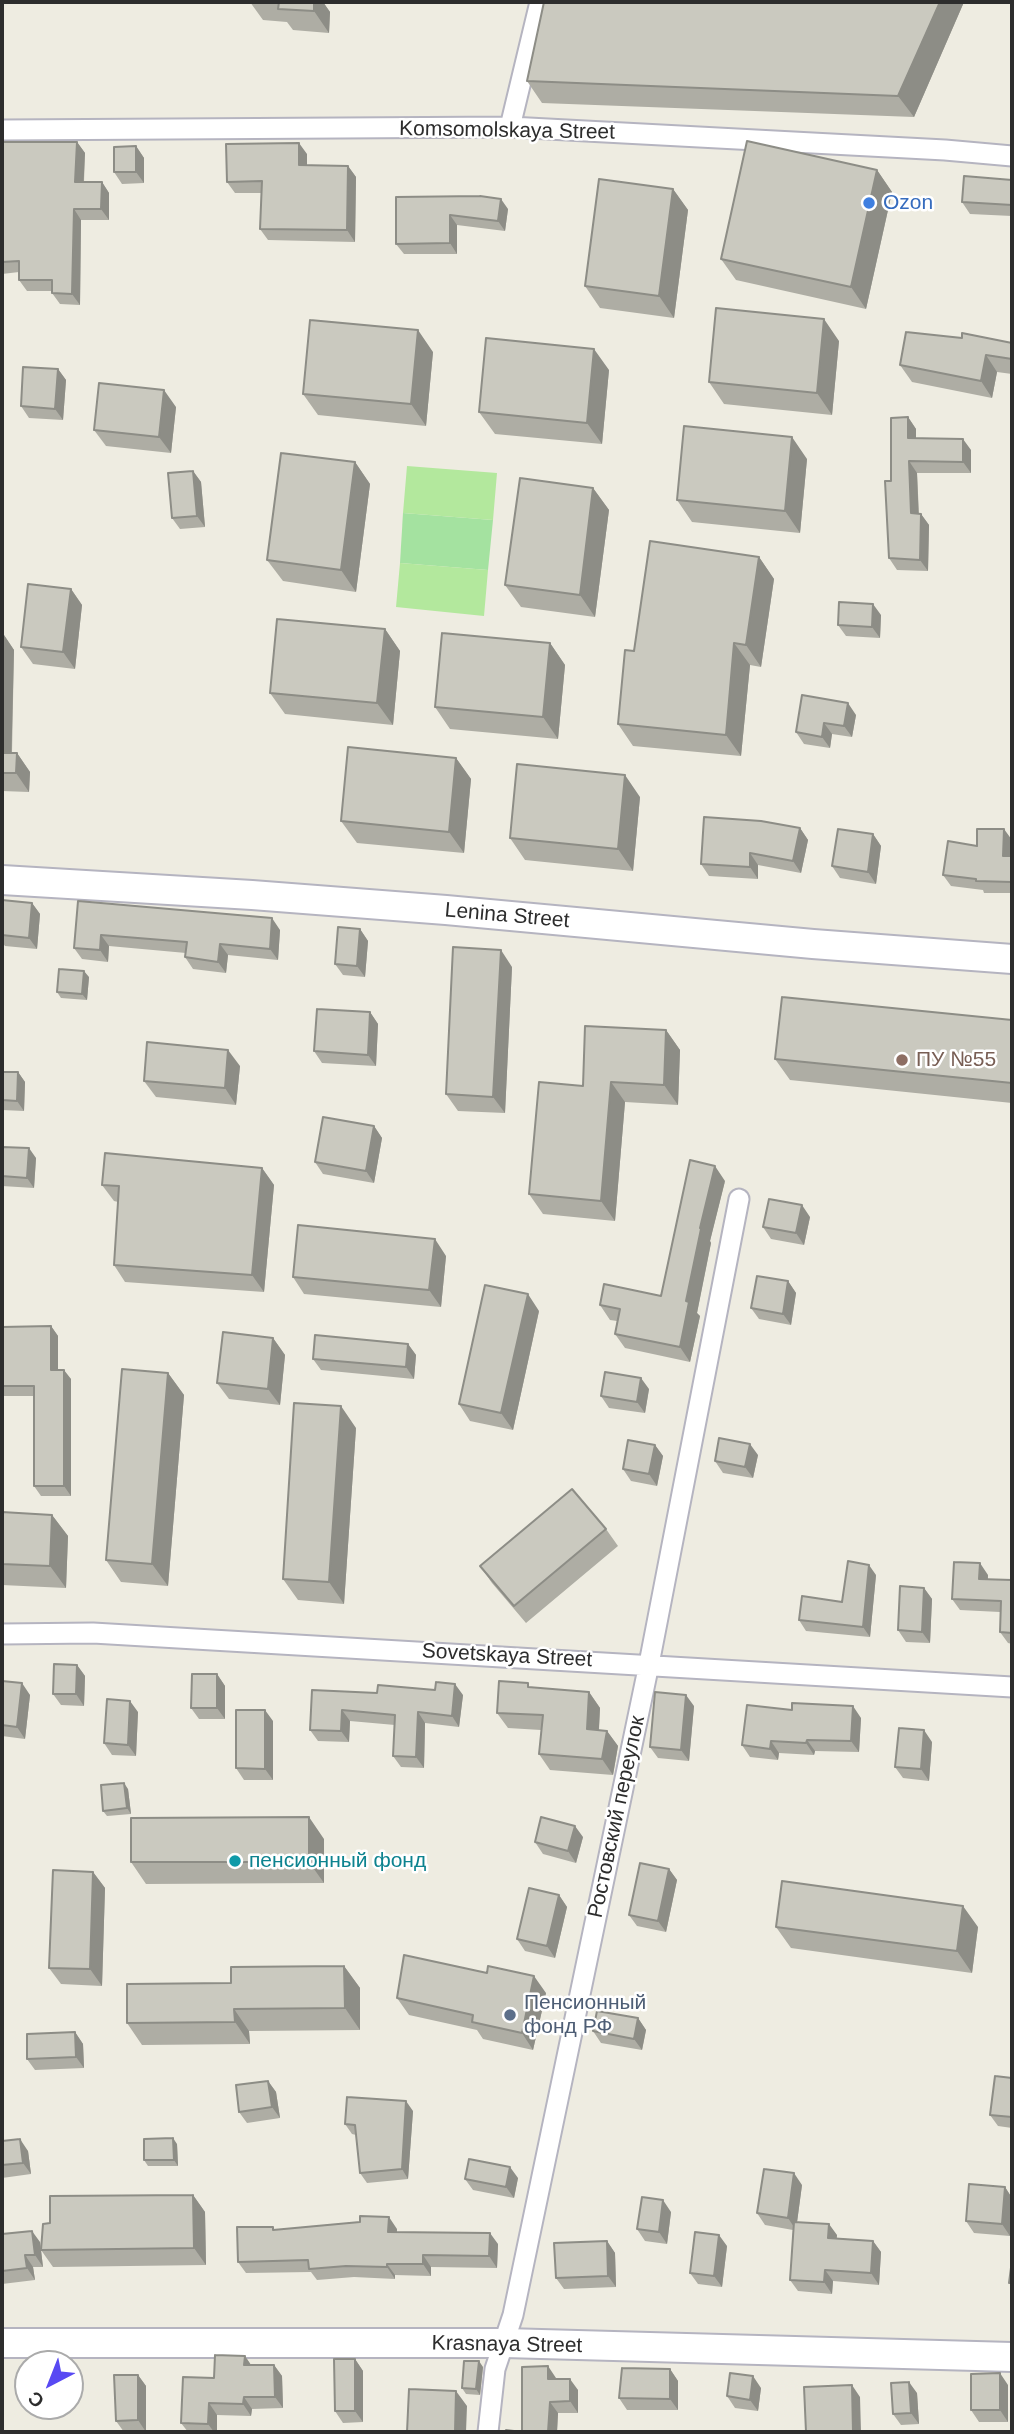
<!DOCTYPE html>
<meta charset="utf-8">
<style>
body{margin:0}
#map{position:relative;width:1014px;height:2434px;overflow:hidden;background:#eeece1;font-family:Helvetica,sans-serif}
canvas{display:block}
.frame{position:absolute;inset:0;border:4px solid #2d2d2d;pointer-events:none}
.north{position:absolute;left:14px;top:2350px;width:70px;height:70px;box-sizing:border-box;background:#fff;border:2px solid #ababab;border-radius:50%;rotate:222deg;font-size:19px;font-weight:700;line-height:28px;text-align:center;color:#2d2d2d}
.north::after{content:'';display:block;margin:auto;width:24px;height:32px;background:#5849f3;clip-path:polygon(50% 0,100% 100%,50% 72%,0 100%)}
</style>
<div id="map">
<canvas width="1014" height="2434"></canvas>
<div class="frame"></div>
<div class="north">С</div>
</div>
<script>
const ctx = document.querySelector('canvas').getContext('2d');
ctx.lineJoin = 'round';
function fill(path, color) {
  ctx.fillStyle = color;
  ctx.fill(path, 'evenodd');
}
function poly(rows) {
  const path = new Path2D();
  for (const r of rows) {
    path.moveTo(r[0], r[1]);
    for (let i = 2; i < r.length; i += 2) path.lineTo(r[i], r[i + 1]);
  }
  return path;
}
function strokePath(path, color, width, dash) {
  ctx.strokeStyle = color;
  ctx.lineWidth = width;
  ctx.lineCap = dash ? 'butt' : 'round';
  ctx.setLineDash(dash || []);
  ctx.stroke(path);
}
function drawText(font, color, halo, rows, align = 'center') {
  ctx.font = font + ' Helvetica,sans-serif';
  ctx.lineWidth = 5;
  ctx.setLineDash([]);
  ctx.textBaseline = 'middle';
  ctx.strokeStyle = halo;
  ctx.fillStyle = color;
  for (const [text, x, y, turn = 0] of rows) {
    ctx.save();
    ctx.translate(x, y);
    ctx.rotate((+turn || 0) * Math.PI / 180);
    ctx.textAlign = isNaN(turn) ? turn : align;
    if (halo) ctx.strokeText(text, 0, 0);
    ctx.fillText(text, 0, 0);
    ctx.restore();
  }
}
fill(poly([
 [403,513,493,520,488,570,400,563]
]), '#a4e2a0');
fill(poly([
 [407,466,497,473,493,520,403,513],
 [400,563,488,570,484,616,396,607]
]), '#b3e89d');
const street = poly([
 [510,127,540,2],
 [2,130,510,127,945,150,1012,156],
 [2,1634,93,1633,1012,1687],
 [488,2432,495,2369,513,2315,649,1664,739,1199]
]);
const secondary = poly([
 [2,880,252,895,446,910,813,944,1012,959],
 [2,2343,505,2343,1012,2357]
]);
strokePath(street, '#b5b4c0', 23);
strokePath(secondary, '#b5b4c0', 32);
strokePath(street, '#fff', 19);
strokePath(secondary, '#fff', 28);
fill(poly([
 [250,2,323,2,330,12,329,33,293,30,287,22,263,20],
 [964,2,914,117,542,103,527,81],
 [2,142,77,142,85,153,84,182,102,182,109,193,109,220,81,220,80,305,60,304,52,293,52,291,27,291,19,280,19,272,2,274],
 [136,146,144,158,144,183,122,184,114,172],
 [307,154,307,165,348,166,356,177,355,242,268,240,260,229,261,193,235,193,227,182],
 [877,170,892,192,866,309,736,280,721,259],
 [1012,180,1012,216,970,214,962,202],
 [673,189,688,210,674,318,600,308,585,286],
 [396,197,508,209,505,231,457,225,457,254,404,254,396,244],
 [839,341,832,415,724,404,709,382],
 [1012,343,1012,374,997,372,992,398,912,382,900,365],
 [433,352,426,426,318,415,303,394],
 [58,369,66,380,63,420,29,418,21,406],
 [609,370,602,444,495,434,479,412],
 [176,407,171,453,106,446,94,430],
 [908,417,916,429,916,438,971,450,971,473,917,473,919,514,921,514,929,525,928,571,897,570,889,558,891,481],
 [807,459,800,533,692,522,677,500],
 [355,462,370,484,356,592,283,581,267,560],
 [193,471,201,482,205,527,180,529,172,518],
 [593,488,609,510,595,617,521,607,505,585],
 [759,557,774,579,761,667,750,665,741,756,633,746,618,724,634,651],
 [71,589,82,605,75,669,33,664,21,647],
 [881,615,880,638,846,636,838,625],
 [385,629,400,651,393,725,285,714,270,693],
 [2,632,14,650,12,753,17,753,30,772,29,792,2,791],
 [550,643,565,665,558,739,450,729,435,707],
 [802,695,856,715,852,737,832,734,830,748,804,744,796,732],
 [456,758,471,779,464,853,357,843,341,821],
 [640,797,633,871,525,860,510,838],
 [800,828,808,840,801,873,758,865,758,879,709,876,701,864],
 [873,834,881,846,876,884,840,878,832,866],
 [1012,840,1012,893,984,893,983,890,951,886,943,875,977,846],
 [2,900,32,903,40,914,37,949,5,946,2,942],
 [78,901,280,930,278,960,228,955,226,973,193,969,185,957,186,953,109,946,108,962,82,959,74,948],
 [360,929,368,941,365,977,343,975,335,964],
 [512,967,505,1113,458,1111,446,1094],
 [89,977,87,1000,61,998,57,992],
 [370,1012,378,1024,376,1066,322,1063,314,1051],
 [1012,1020,1012,1103,790,1080,775,1059],
 [666,1030,680,1050,678,1105,625,1102,615,1221,543,1214,529,1194,583,1086],
 [240,1066,236,1105,156,1097,144,1081],
 [2,1072,18,1072,25,1082,24,1111,2,1110],
 [374,1126,382,1138,374,1183,323,1174,315,1162],
 [2,1147,36,1158,34,1188,2,1186],
 [262,1168,274,1185,264,1292,125,1282,114,1265,118,1202,114,1201,102,1185],
 [725,1181,710,1241,711,1243,697,1313,700,1316,690,1362,625,1348,615,1334,617,1321,610,1320,600,1305,661,1296],
 [810,1217,804,1245,771,1239,763,1227],
 [446,1256,441,1307,304,1294,293,1277],
 [788,1281,796,1293,791,1325,759,1319,751,1308],
 [539,1311,513,1430,470,1421,459,1404],
 [51,1326,58,1336,58,1370,71,1379,71,1496,41,1496,34,1486,34,1396,2,1396,2,1327],
 [273,1338,285,1355,280,1405,229,1399,217,1383],
 [408,1344,416,1355,414,1379,321,1370,313,1359],
 [168,1373,184,1395,168,1586,121,1582,106,1560],
 [649,1389,645,1413,609,1408,601,1396],
 [356,1428,344,1604,298,1600,283,1579],
 [655,1445,663,1456,657,1486,631,1481,623,1469],
 [758,1455,753,1478,723,1473,715,1461],
 [2,1512,52,1515,68,1536,66,1588,2,1585],
 [606,1529,618,1546,526,1623,492,1583,480,1566],
 [876,1575,870,1637,806,1631,799,1620,842,1602],
 [988,1575,988,1579,1012,1580,1012,1644,1008,1643,1000,1632,1000,1612,960,1610,952,1599],
 [924,1588,932,1599,930,1643,906,1642,898,1630],
 [77,1665,85,1676,84,1706,61,1705,53,1694],
 [217,1674,225,1686,225,1719,199,1719,191,1708],
 [2,1681,30,1695,25,1739,2,1736],
 [531,1687,589,1692,600,1708,599,1730,607,1731,618,1746,613,1775,550,1770,539,1754,541,1730,508,1728,497,1713],
 [312,1690,377,1693,463,1695,459,1727,425,1723,424,1768,401,1767,393,1756,395,1725,350,1721,349,1742,318,1741,310,1730],
 [694,1706,689,1761,658,1758,650,1747],
 [138,1712,136,1756,112,1755,104,1743],
 [861,1718,859,1752,815,1751,814,1755,779,1753,778,1760,750,1757,742,1745],
 [273,1721,273,1780,244,1780,236,1768],
 [932,1742,929,1781,903,1778,895,1767],
 [128,1789,131,1814,107,1816,103,1811],
 [583,1837,576,1863,543,1854,535,1842],
 [324,1839,324,1883,146,1884,131,1862],
 [669,1869,677,1880,666,1932,637,1926,629,1915],
 [93,1872,105,1888,102,1986,61,1984,49,1968],
 [559,1895,567,1907,555,1958,525,1951,517,1939],
 [776,1927,978,1927,972,1973,791,1948],
 [344,1966,360,1988,360,2030,249,2031,250,2044,142,2045,127,2023,231,1983],
 [546,1993,533,2050,483,2039,477,2030,409,2015,397,1998],
 [638,2018,646,2030,642,2050,601,2043,593,2031],
 [75,2032,83,2044,84,2068,35,2070,27,2059],
 [1012,2078,1012,2128,998,2126,990,2115],
 [268,2081,276,2092,280,2118,247,2123,239,2112],
 [413,2111,408,2179,367,2183,360,2173,356,2135,352,2134,345,2124],
 [2,2141,28,2151,31,2174,2,2178],
 [177,2144,178,2166,148,2166,144,2160],
 [518,2178,514,2198,473,2190,465,2179],
 [802,2185,797,2222,837,2235,836,2238,873,2241,881,2252,879,2285,833,2281,832,2294,798,2291,790,2280,793,2230,765,2225,757,2213],
 [1005,2187,1012,2198,1010,2236,974,2233,966,2221],
 [193,2195,205,2212,206,2265,53,2267,41,2250],
 [671,2212,667,2244,645,2241,637,2229],
 [397,2229,397,2232,498,2244,497,2268,431,2267,431,2276,395,2275,395,2279,354,2277,317,2280,311,2272,246,2273,238,2262,275,2230],
 [2,2234,40,2242,43,2267,33,2267,35,2280,2,2284],
 [607,2241,615,2253,616,2287,564,2289,556,2278],
 [727,2246,722,2287,698,2284,690,2273],
 [245,2356,251,2365,274,2365,282,2376,283,2408,252,2409,251,2416,217,2415,217,2432,188,2432,181,2423,214,2378],
 [355,2359,363,2371,363,2422,343,2423,335,2411],
 [483,2367,480,2395,466,2394,462,2388],
 [670,2369,678,2381,678,2410,627,2410,619,2398],
 [138,2375,146,2386,146,2432,124,2432,116,2421],
 [556,2378,578,2390,578,2413,558,2413,557,2432,506,2432,522,2432],
 [1008,2385,1008,2422,979,2422,971,2410],
 [761,2388,758,2411,735,2408,727,2396],
 [917,2393,919,2424,901,2425,893,2414]
]), '#aeada4');
fill(poly([
 [314,2,323,2,330,12,329,33,314,11],
 [940,2,964,2,914,117,898,96],
 [77,142,85,153,83,193,75,182],
 [299,143,307,154,307,177,299,165],
 [136,146,144,158,144,183,136,172],
 [348,166,356,177,355,242,347,230],
 [877,170,892,192,866,309,851,287],
 [102,182,109,193,109,220,101,209],
 [673,189,688,210,674,318,659,296],
 [501,199,508,209,505,231,498,221],
 [74,209,81,220,80,305,72,294],
 [450,215,457,225,457,254,450,243],
 [824,319,839,341,832,415,817,393],
 [418,330,433,352,426,426,411,404],
 [594,349,609,370,602,444,587,423],
 [986,355,997,372,992,398,981,381],
 [58,369,66,380,63,420,55,409],
 [164,390,176,407,171,453,159,437],
 [908,417,916,429,916,450,908,438],
 [792,437,807,459,800,533,785,511],
 [963,439,971,450,971,473,963,462],
 [909,461,917,473,919,525,911,513],
 [355,462,370,484,356,592,341,570],
 [193,471,201,482,205,527,197,516],
 [593,488,609,510,595,617,580,595],
 [921,514,929,525,928,571,920,560],
 [759,557,774,579,761,667,746,645],
 [71,589,82,605,75,669,63,652],
 [873,604,881,615,880,638,872,627],
 [385,629,400,651,393,725,377,703],
 [2,632,14,650,11,771,2,758],
 [550,643,565,665,558,739,543,717],
 [734,643,750,665,741,756,726,735],
 [848,703,856,715,852,737,844,726],
 [824,723,832,734,830,748,822,737],
 [17,753,30,772,29,792,16,773],
 [456,758,471,779,464,853,449,832],
 [625,775,640,797,633,871,618,849],
 [800,828,808,840,801,873,793,861],
 [1004,829,1012,840,1011,867,1003,856],
 [873,834,881,846,876,884,868,872],
 [750,853,758,865,758,879,750,867],
 [32,903,40,914,37,949,29,938],
 [272,918,280,930,278,960,270,949],
 [360,929,368,941,365,977,357,966],
 [101,935,109,946,108,962,100,950],
 [220,944,228,955,226,973,218,962],
 [501,950,512,967,505,1113,493,1097],
 [84,971,89,977,87,1000,82,994],
 [370,1012,378,1024,376,1066,368,1055],
 [666,1030,680,1050,678,1105,664,1085],
 [228,1050,240,1066,236,1105,225,1088],
 [18,1072,25,1082,24,1111,17,1101],
 [611,1082,625,1102,615,1221,601,1201],
 [374,1126,382,1138,374,1183,366,1171],
 [29,1148,36,1158,34,1188,27,1178],
 [715,1166,725,1181,710,1241,711,1243,697,1313,700,1316,690,1362,680,1347,686,1301,700,1228],
 [262,1168,274,1185,264,1292,252,1275],
 [802,1205,810,1217,804,1245,796,1233],
 [435,1239,446,1256,441,1307,429,1290],
 [788,1281,796,1293,791,1325,783,1314],
 [528,1294,539,1311,513,1430,501,1413],
 [51,1326,58,1336,58,1380,51,1370],
 [273,1338,285,1355,280,1405,268,1389],
 [408,1344,416,1355,414,1379,406,1367],
 [64,1370,71,1379,71,1496,64,1486],
 [168,1373,184,1395,168,1586,152,1564],
 [641,1378,649,1389,645,1413,637,1402],
 [341,1406,356,1428,344,1604,329,1582],
 [750,1444,758,1455,753,1478,745,1467],
 [655,1445,663,1456,657,1486,649,1474],
 [52,1515,68,1536,66,1588,50,1566],
 [980,1563,988,1575,987,1590,979,1579],
 [869,1565,876,1575,870,1637,863,1627],
 [924,1588,932,1599,930,1643,922,1632],
 [77,1665,85,1676,84,1706,76,1694],
 [217,1674,225,1686,225,1719,217,1708],
 [22,1683,30,1695,25,1739,17,1727],
 [455,1684,463,1695,459,1727,452,1716],
 [589,1692,600,1708,598,1744,587,1729],
 [686,1695,694,1706,689,1761,681,1750],
 [130,1701,138,1712,136,1756,128,1745],
 [853,1706,861,1718,859,1752,851,1741],
 [265,1710,273,1721,273,1780,265,1769],
 [342,1710,350,1721,349,1742,341,1731],
 [418,1712,425,1723,424,1768,416,1757],
 [924,1730,932,1742,929,1781,921,1769],
 [607,1731,618,1746,613,1775,602,1759],
 [807,1740,815,1751,814,1755,806,1743],
 [771,1741,779,1753,778,1760,770,1749],
 [124,1783,128,1789,131,1814,127,1808],
 [309,1817,324,1839,324,1883,309,1862],
 [575,1826,583,1837,576,1863,568,1851],
 [669,1869,677,1880,666,1932,658,1921],
 [93,1872,105,1888,102,1986,90,1969],
 [559,1895,567,1907,555,1958,547,1946],
 [963,1906,978,1927,972,1973,957,1951],
 [344,1966,360,1988,360,2030,345,2008],
 [534,1976,546,1993,533,2050,522,2033],
 [234,2009,249,2031,250,2044,235,2022],
 [638,2018,646,2030,642,2050,634,2039],
 [75,2032,83,2044,84,2068,76,2057],
 [268,2081,276,2092,280,2118,272,2107],
 [406,2101,413,2111,408,2179,402,2169],
 [173,2138,177,2144,178,2166,174,2160],
 [20,2139,28,2151,31,2174,23,2163],
 [510,2167,518,2178,514,2198,506,2187],
 [794,2173,802,2185,796,2230,788,2218],
 [1005,2187,1012,2198,1010,2236,1002,2224],
 [193,2195,205,2212,206,2265,194,2248],
 [663,2200,671,2212,667,2244,659,2232],
 [389,2217,397,2229,396,2243,388,2232],
 [829,2224,837,2235,836,2249,828,2238],
 [32,2231,40,2242,43,2267,35,2255],
 [490,2233,498,2244,497,2268,489,2256],
 [719,2235,727,2246,722,2287,714,2276],
 [607,2241,615,2253,616,2287,608,2276],
 [873,2241,881,2252,879,2285,871,2273],
 [25,2255,33,2267,35,2280,27,2268],
 [423,2255,431,2267,431,2276,423,2264],
 [387,2264,395,2275,395,2279,387,2267],
 [825,2270,833,2281,832,2294,824,2282],
 [245,2356,253,2368,244,2365],
 [355,2359,363,2371,363,2422,355,2411],
 [479,2361,483,2367,480,2395,476,2389],
 [274,2365,282,2376,283,2408,275,2397],
 [548,2366,556,2378,556,2390,548,2379],
 [670,2369,678,2381,678,2410,670,2399],
 [1000,2373,1008,2385,1008,2422,1000,2410],
 [138,2375,146,2386,146,2432,138,2420],
 [753,2376,761,2388,758,2411,750,2400],
 [570,2379,578,2390,578,2413,570,2401],
 [909,2382,917,2393,919,2424,911,2413],
 [852,2385,860,2397,861,2432,853,2432],
 [456,2391,467,2406,466,2432,455,2432],
 [244,2397,252,2409,251,2416,243,2404],
 [550,2402,558,2413,557,2432,548,2432],
 [209,2403,217,2415,217,2432,214,2432,208,2424]
]), '#8d8d86');
const building = poly([
 [279,2,314,2,314,11,278,9,279,2],
 [544,2,940,2,898,96,527,81,544,2],
 [747,141,877,170,851,287,721,259,747,141],
 [2,142,77,142,75,182,102,182,101,209,74,209,72,294,52,293,52,280,19,280,19,261,2,262,2,142],
 [299,143,299,165,348,166,347,230,260,229,262,181,227,182,226,144,299,143],
 [136,146,136,172,114,172,114,147,136,146],
 [964,176,1012,180,1012,205,962,202,964,176],
 [599,179,673,189,659,296,585,286,599,179],
 [480,196,501,199,498,221,450,215,450,243,396,244,396,197,480,196],
 [716,308,824,319,817,393,709,382,716,308],
 [310,320,418,330,411,404,303,394,310,320],
 [906,332,962,338,962,333,1012,343,1012,359,986,355,981,381,900,365,906,332],
 [486,338,594,349,587,423,479,412,486,338],
 [23,367,58,369,55,409,21,406,23,367],
 [99,383,164,390,159,437,94,430,99,383],
 [908,417,908,438,963,439,963,462,909,461,911,513,921,514,920,560,889,558,885,481,891,481,891,418,908,417],
 [684,426,792,437,785,511,677,500,684,426],
 [281,453,355,462,341,570,267,560,281,453],
 [193,471,197,516,172,518,168,473,193,471],
 [520,478,593,488,580,595,505,585,520,478],
 [650,541,759,557,746,645,734,643,726,735,618,724,625,650,634,651,650,541],
 [28,584,71,589,63,652,21,647,28,584],
 [839,602,873,604,872,627,838,625,839,602],
 [277,619,385,629,377,703,270,693,277,619],
 [442,633,550,643,543,717,435,707,442,633],
 [802,695,848,703,844,726,824,723,822,737,796,732,802,695],
 [348,747,456,758,449,832,341,821,348,747],
 [2,753,17,753,16,773,2,773,2,753],
 [517,764,625,775,618,849,510,838,517,764],
 [704,817,761,821,800,828,793,861,750,853,750,867,701,864,704,817],
 [838,829,873,834,868,872,832,866,838,829],
 [977,829,1004,829,1003,856,1012,856,1012,882,976,881,976,879,943,875,948,841,977,846,977,829],
 [2,900,32,903,29,938,2,935,2,900],
 [78,901,272,918,270,949,220,944,218,962,185,957,187,942,101,935,100,950,74,948,78,901],
 [338,927,360,929,357,966,335,964,338,927],
 [453,947,501,950,493,1097,446,1094,453,947],
 [59,969,84,971,82,994,57,992,59,969],
 [782,997,1012,1020,1012,1083,775,1059,782,997],
 [317,1009,370,1012,368,1055,314,1051,317,1009],
 [585,1026,666,1030,664,1085,611,1082,601,1201,529,1194,539,1082,583,1086,585,1026],
 [147,1042,228,1050,225,1088,144,1081,147,1042],
 [2,1072,18,1072,17,1101,2,1100,2,1072],
 [323,1117,374,1126,366,1171,315,1162,323,1117],
 [2,1147,29,1148,27,1178,2,1176,2,1147],
 [105,1153,262,1168,252,1275,114,1265,119,1186,102,1185,105,1153],
 [690,1160,715,1166,700,1228,701,1229,686,1301,689,1302,680,1347,615,1334,620,1309,600,1305,604,1284,661,1296,690,1160],
 [769,1199,802,1205,796,1233,763,1227,769,1199],
 [298,1225,435,1239,429,1290,293,1277,298,1225],
 [757,1276,788,1281,783,1314,751,1308,757,1276],
 [485,1285,528,1294,501,1413,459,1404,485,1285],
 [51,1326,51,1370,64,1370,64,1486,34,1486,34,1386,2,1386,2,1327,51,1326],
 [223,1332,273,1338,268,1389,217,1383,223,1332],
 [315,1335,408,1344,406,1367,313,1359,315,1335],
 [122,1369,168,1373,152,1564,106,1560,122,1369],
 [605,1372,641,1378,637,1402,601,1396,605,1372],
 [294,1403,341,1406,329,1582,283,1579,294,1403],
 [719,1438,750,1444,745,1467,715,1461,719,1438],
 [628,1440,655,1445,649,1474,623,1469,628,1440],
 [572,1489,606,1529,514,1606,480,1566,572,1489],
 [2,1512,52,1515,50,1566,2,1564,2,1512],
 [848,1561,869,1565,863,1627,799,1620,802,1596,842,1602,848,1561],
 [954,1562,980,1563,979,1579,1012,1580,1012,1633,1000,1632,1001,1601,952,1599,954,1562],
 [900,1586,924,1588,922,1632,898,1630,900,1586],
 [54,1664,77,1665,76,1694,53,1694,54,1664],
 [192,1674,217,1674,217,1708,191,1708,192,1674],
 [2,1681,22,1683,17,1727,2,1725,2,1681],
 [499,1681,528,1683,528,1687,589,1692,587,1729,607,1731,602,1759,539,1754,543,1715,497,1713,499,1681],
 [436,1682,455,1684,452,1716,418,1712,416,1757,393,1756,395,1715,342,1710,341,1731,310,1730,312,1690,377,1693,378,1685,435,1690,436,1682],
 [655,1692,686,1695,681,1750,650,1747,655,1692],
 [107,1699,130,1701,128,1745,104,1743,107,1699],
 [792,1703,853,1706,851,1741,807,1740,806,1743,771,1741,770,1749,742,1745,747,1705,792,1710,792,1703],
 [236,1710,265,1710,265,1769,236,1768,236,1710],
 [899,1728,924,1730,921,1769,895,1767,899,1728],
 [124,1783,127,1808,103,1811,101,1785,124,1783],
 [309,1817,309,1862,131,1862,131,1818,309,1817],
 [541,1817,575,1826,568,1851,535,1842,541,1817],
 [640,1863,669,1869,658,1921,629,1915,640,1863],
 [53,1870,93,1872,90,1969,49,1968,53,1870],
 [782,1881,963,1906,957,1951,776,1927,782,1881],
 [529,1888,559,1895,547,1946,517,1939,529,1888],
 [404,1955,487,1973,488,1966,534,1976,522,2033,472,2022,473,2015,397,1998,404,1955],
 [344,1966,345,2008,234,2009,235,2022,127,2023,127,1984,231,1983,231,1967,344,1966],
 [597,2011,638,2018,634,2039,593,2031,597,2011],
 [75,2032,76,2057,27,2059,27,2034,75,2032],
 [995,2076,1012,2078,1012,2117,990,2115,995,2076],
 [268,2081,272,2107,239,2112,236,2085,268,2081],
 [347,2097,406,2101,402,2169,360,2173,355,2125,345,2124,347,2097],
 [173,2138,174,2160,144,2160,144,2139,173,2138],
 [20,2139,23,2163,2,2165,2,2141,20,2139],
 [469,2159,510,2167,506,2187,465,2179,469,2159],
 [764,2169,794,2173,788,2218,757,2213,764,2169],
 [969,2184,1005,2187,1002,2224,966,2221,969,2184],
 [193,2195,194,2248,41,2250,43,2224,50,2223,50,2196,193,2195],
 [642,2197,663,2200,659,2232,637,2229,642,2197],
 [360,2216,389,2217,388,2232,490,2233,489,2256,423,2255,423,2264,387,2264,387,2267,346,2266,309,2269,308,2260,238,2262,237,2227,273,2227,273,2230,360,2222,360,2216],
 [794,2222,829,2224,828,2238,873,2241,871,2273,825,2270,824,2282,790,2280,794,2222],
 [32,2231,35,2255,25,2255,27,2268,2,2271,2,2234,32,2231],
 [695,2232,719,2235,714,2276,690,2273,695,2232],
 [607,2241,608,2276,556,2278,554,2243,607,2241],
 [1012,2260,1012,2283,1009,2283,1012,2260],
 [215,2355,245,2356,244,2365,274,2365,275,2397,244,2397,243,2404,209,2403,208,2424,181,2423,183,2377,214,2378,215,2355],
 [334,2359,355,2359,355,2411,335,2411,334,2359],
 [464,2361,479,2361,476,2389,462,2388,464,2361],
 [548,2366,548,2379,570,2379,570,2401,550,2402,548,2432,506,2432,506,2430,522,2432,522,2367,548,2366],
 [622,2368,670,2369,670,2399,619,2398,622,2368],
 [730,2373,753,2376,750,2400,727,2396,730,2373],
 [1000,2373,1000,2410,971,2410,971,2374,1000,2373],
 [114,2375,138,2375,138,2420,116,2421,114,2375],
 [909,2382,911,2413,893,2414,891,2383,909,2382],
 [852,2385,853,2432,806,2432,804,2387,852,2385],
 [409,2389,456,2391,455,2432,407,2432,409,2389]
]);
fill(building, '#cac9bf');
strokePath(building, '#8d8d86', 2);
for (const [x, y, r, color] of [
 [869,203,7,"#3f7fe0"],
 [902,1060,7,"#8d6e63"],
 [235,1861,7,"#0f9aa8"],
 [510,2015,7,"#5c6f8a"]
]) {
  const dot = new Path2D();
  dot.arc(x, y, r, 0, 2 * Math.PI);
  ctx.fillStyle = color;
  ctx.fill(dot);
  strokePath(dot, '#fff', 2.5);
}
drawText('21px', '#2d2d2d', '#fff', [
 ["Komsomolskaya Street",507,131,1],
 ["Lenina Street",507,916,5],
 ["Sovetskaya Street",507,1656,3],
 ["Ростовский переулок",617,1817,-78],
 ["Krasnaya Street",507,2345,1]
]);
drawText('21px', '#366cbe', '#fff', [
 ["Ozon",883,203]
], 'left');
drawText('21px', '#785e54', '#fff', [
 ["ПУ №55",916,1060]
], 'left');
drawText('21px', '#0d838f', '#fff', [
 ["пенсионный фонд",249,1861]
], 'left');
drawText('21px', '#4e5e75', '#fff', [
 ["Пенсионный",524,2003],
 ["фонд РФ",524,2027]
], 'left');
</script>
